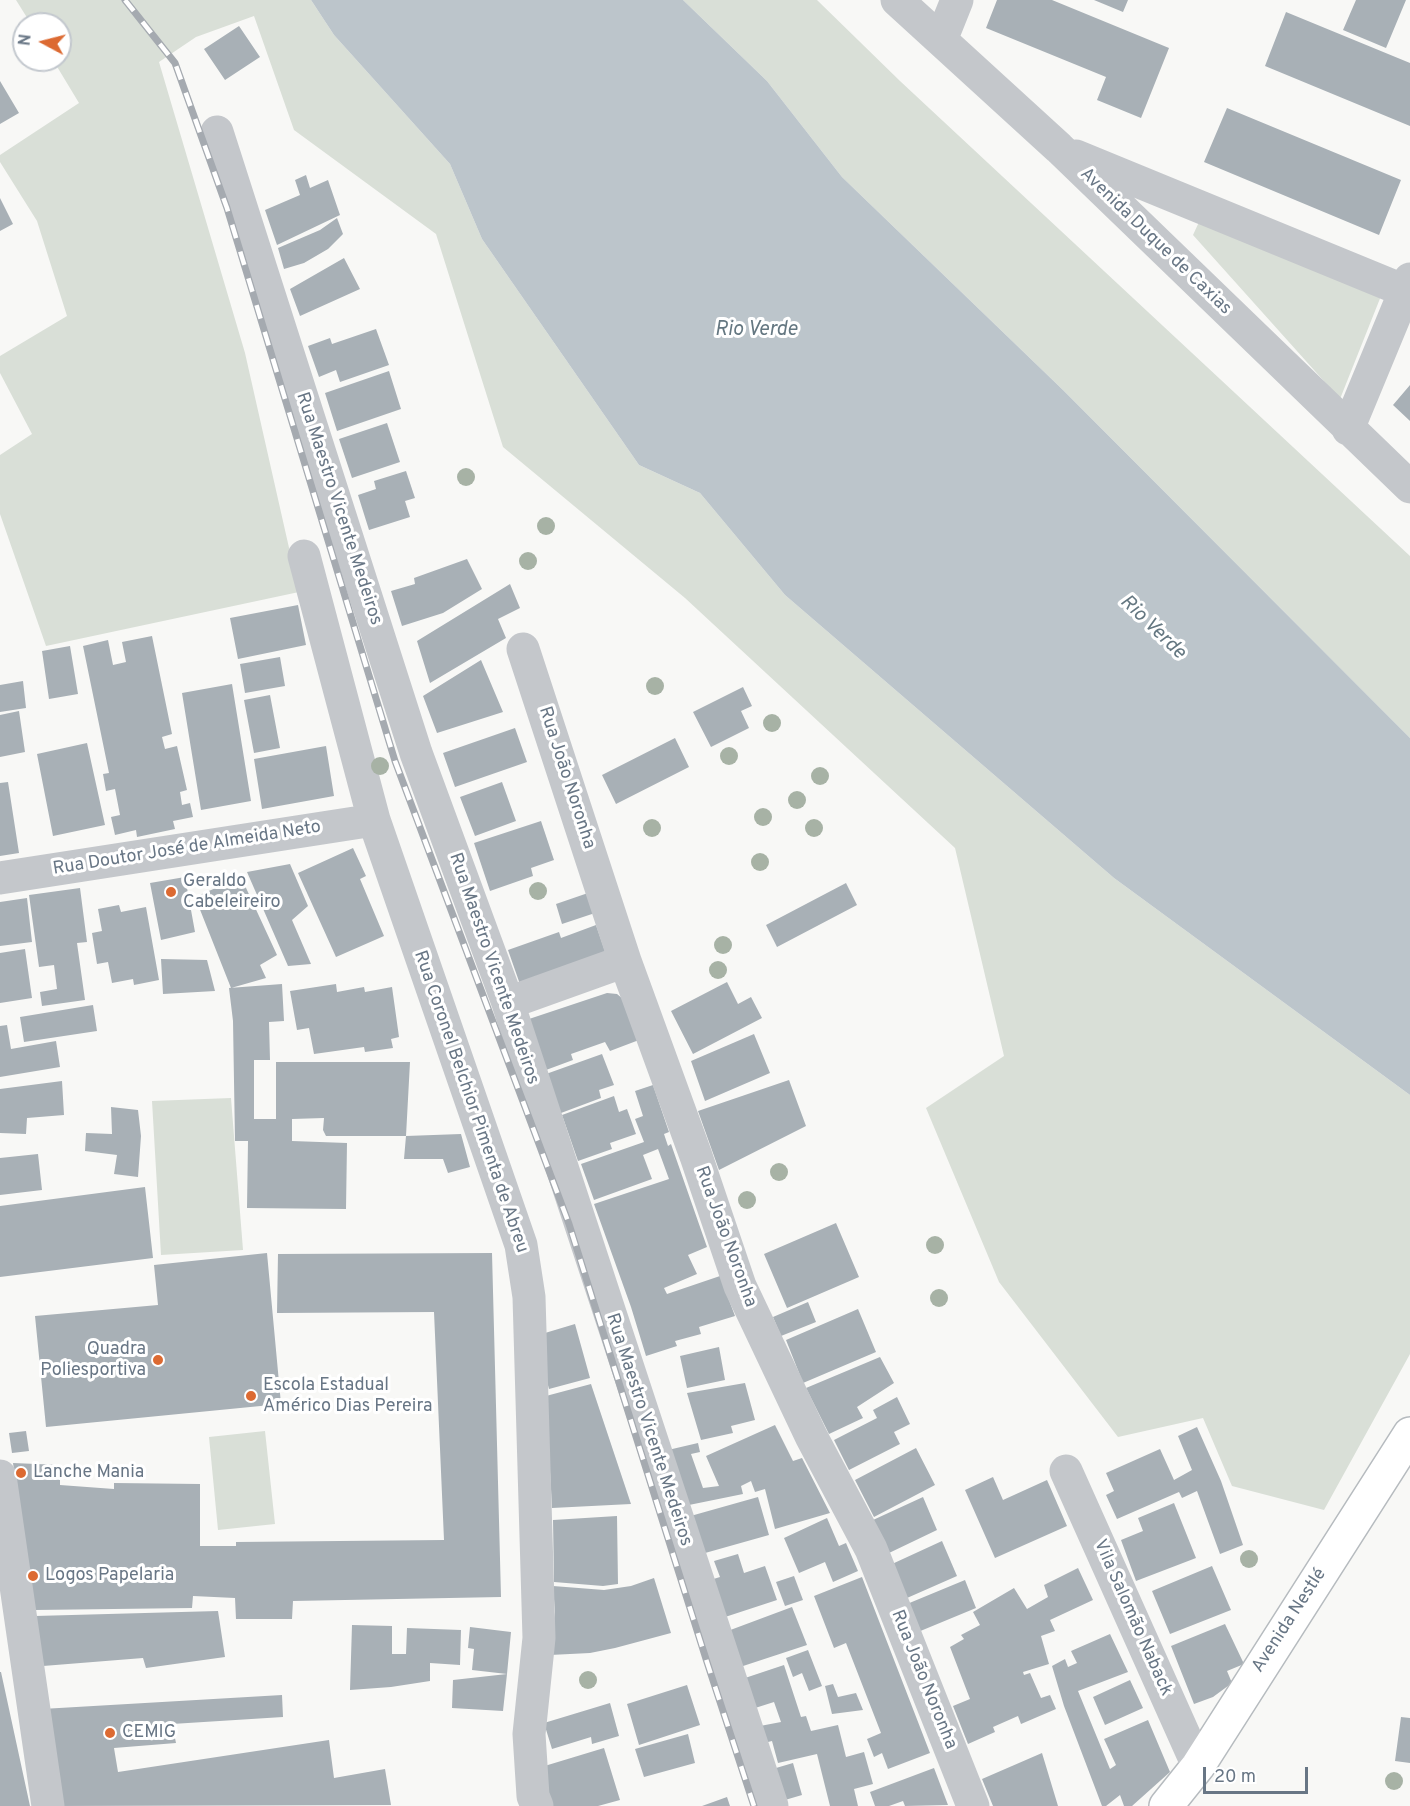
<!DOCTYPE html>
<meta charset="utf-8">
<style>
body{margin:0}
#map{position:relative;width:1410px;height:1806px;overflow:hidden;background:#f8f8f6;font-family:Overpass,sans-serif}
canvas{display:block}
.north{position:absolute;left:12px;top:12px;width:60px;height:60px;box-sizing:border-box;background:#fff;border:2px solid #c3c8ce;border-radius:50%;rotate:277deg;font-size:16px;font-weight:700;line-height:24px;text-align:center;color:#687685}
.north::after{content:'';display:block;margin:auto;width:21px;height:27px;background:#dc6a32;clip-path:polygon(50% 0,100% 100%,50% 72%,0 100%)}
.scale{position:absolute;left:1203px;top:1767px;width:105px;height:27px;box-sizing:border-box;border:3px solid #687685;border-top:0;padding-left:8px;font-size:18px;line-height:21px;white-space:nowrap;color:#687685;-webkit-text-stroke:4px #fff;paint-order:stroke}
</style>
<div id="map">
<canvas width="1410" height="1806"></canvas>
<div class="north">N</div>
<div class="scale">20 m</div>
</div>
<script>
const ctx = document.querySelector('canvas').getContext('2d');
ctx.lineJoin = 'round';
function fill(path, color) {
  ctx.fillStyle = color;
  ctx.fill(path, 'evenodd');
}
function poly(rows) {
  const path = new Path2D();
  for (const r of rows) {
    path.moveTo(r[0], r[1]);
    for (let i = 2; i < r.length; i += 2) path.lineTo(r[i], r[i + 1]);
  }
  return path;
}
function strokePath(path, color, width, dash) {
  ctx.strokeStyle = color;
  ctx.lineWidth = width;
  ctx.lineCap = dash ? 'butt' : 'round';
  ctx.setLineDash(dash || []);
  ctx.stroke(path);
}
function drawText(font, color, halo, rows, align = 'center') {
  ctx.font = font + ' Overpass,sans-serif';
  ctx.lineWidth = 6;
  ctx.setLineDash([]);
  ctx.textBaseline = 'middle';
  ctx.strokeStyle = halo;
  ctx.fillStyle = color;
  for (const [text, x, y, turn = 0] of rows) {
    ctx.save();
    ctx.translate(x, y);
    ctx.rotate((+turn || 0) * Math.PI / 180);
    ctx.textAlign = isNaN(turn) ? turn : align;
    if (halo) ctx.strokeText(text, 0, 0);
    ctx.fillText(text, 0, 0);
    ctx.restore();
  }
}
fill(poly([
 [16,0,311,0,334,35,450,164,482,239,639,465,700,493,785,595,1114,878,1410,1095,1410,1354,1324,1510,1232,1486,1203,1418,1118,1437,999,1282,926,1108,1004,1056,955,848,685,598,503,447,436,234,294,130,254,16,196,37,159,62,245,353,299,592,46,646,0,514,0,455,32,434,0,373,0,356,67,316,37,221,0,162,0,155,79,103,53,60,60,60,60,24,31,24],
 [683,0,817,0,900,81,1410,556,1410,738,1063,390,842,177,767,81],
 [1199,222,1381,296,1340,399,1193,235],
 [231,1098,243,1250,161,1255,152,1101],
 [265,1431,275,1524,218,1530,209,1437]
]), '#d9dfd7');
fill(poly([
 [311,0,683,0,767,81,842,177,1063,390,1410,738,1410,1095,1114,878,785,595,700,493,639,465,482,239,450,164,334,35]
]), '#bcc5cb');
fill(poly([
 [997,0,1052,0,1169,48,1141,118,1097,100,1106,77,986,28],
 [1094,0,1128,0,1123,12],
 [1356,0,1406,0,1386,48,1343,30],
 [1286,12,1410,63,1410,126,1265,66],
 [239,26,260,57,225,80,204,49],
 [0,81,19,113,0,124],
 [1227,108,1401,180,1379,235,1204,162],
 [306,175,310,188,328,180,340,215,277,245,265,210,300,195,295,180],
 [0,198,13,224,0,231],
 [337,218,343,234,328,249,304,263,284,269,278,248,320,230],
 [344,258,360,289,300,316,290,289],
 [376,329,389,365,340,382,336,370,319,377,308,346,330,338,332,344],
 [389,371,401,409,337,431,325,393],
 [1410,385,1410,421,1393,405],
 [387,423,400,462,352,478,339,439],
 [406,471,415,498,405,501,410,517,369,530,358,495,376,489,374,481],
 [467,559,482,589,443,613,402,626,391,591,415,584,414,578],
 [510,584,520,608,498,619,506,638,430,683,417,641],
 [298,605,306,645,238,659,230,618],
 [152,636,172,734,162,737,165,749,177,746,187,790,180,792,182,805,190,803,193,817,173,821,175,829,137,837,136,830,115,835,111,817,120,815,115,789,106,791,103,774,109,773,83,646,108,640,113,665,126,662,122,642],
 [70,646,78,694,49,699,42,651],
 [280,657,285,686,245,693,240,664],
 [481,660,503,712,437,733,423,696],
 [23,681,26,708,0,712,0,685],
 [232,684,251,801,201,810,182,693],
 [743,687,752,706,741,711,749,728,711,747,693,712],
 [270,695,280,748,254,753,244,700],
 [19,711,25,752,0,757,0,715],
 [515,728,527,762,455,787,443,753],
 [675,738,689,767,616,804,602,775],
 [87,743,105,825,53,836,37,754],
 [326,746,334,796,262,809,254,759],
 [8,782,19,853,0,856,0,783],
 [502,782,516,821,475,836,460,797],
 [541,821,554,860,531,868,533,876,490,891,474,843],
 [353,848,366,876,360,879,384,936,336,957,298,873],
 [290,864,308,906,292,920,311,964,288,966,247,872],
 [185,877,195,932,161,940,150,883],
 [241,877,277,955,260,965,266,978,231,988,195,897],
 [846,883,857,905,777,947,766,925],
 [80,888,87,942,77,943,85,1000,42,1006,40,992,57,989,54,965,39,967,29,895],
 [588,893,595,913,562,924,556,904],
 [27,898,32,942,0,946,0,902],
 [119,905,121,912,146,907,159,980,134,985,133,979,112,983,108,962,97,964,92,933,102,931,98,909],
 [596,925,607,957,522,990,508,950,559,932,561,938],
 [25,949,32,998,0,1003,0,953],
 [161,959,207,960,215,991,163,994],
 [727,982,738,1004,751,997,762,1018,693,1054,671,1011],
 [282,984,284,1021,269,1022,270,1060,254,1060,254,1119,276,1119,276,1062,410,1062,406,1136,326,1136,323,1130,324,1118,292,1119,292,1141,347,1143,346,1209,247,1208,248,1141,235,1141,233,1021,229,988],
 [336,984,337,992,364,987,365,992,392,987,399,1037,391,1039,393,1048,365,1052,364,1047,314,1054,309,1028,297,1030,290,991],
 [607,993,617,994,623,999,639,1040,610,1051,605,1042,571,1054,573,1060,546,1070,529,1019],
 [93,1005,97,1031,24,1042,20,1017],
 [7,1025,11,1049,56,1041,60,1067,0,1077,0,1026],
 [754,1034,770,1073,705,1101,691,1061],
 [602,1054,614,1085,599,1090,601,1098,561,1113,546,1074],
 [789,1080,806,1126,719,1170,698,1111],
 [62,1081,64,1115,27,1118,26,1134,0,1133,0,1089],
 [653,1085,669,1132,664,1134,668,1146,671,1144,707,1247,688,1255,697,1274,664,1288,667,1294,720,1276,735,1316,699,1327,701,1334,675,1341,677,1346,646,1356,631,1307,594,1204,669,1179,658,1149,643,1155,652,1179,594,1200,581,1164,644,1142,635,1119,643,1116,635,1091],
 [614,1096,619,1112,627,1109,636,1134,610,1143,612,1149,578,1161,562,1115],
 [111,1107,138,1110,141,1136,138,1177,114,1174,117,1155,85,1151,86,1133,112,1134],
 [461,1134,470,1167,448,1173,443,1159,404,1159,406,1136],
 [38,1154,42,1190,0,1195,0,1158],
 [145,1187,153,1258,0,1277,0,1206],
 [836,1223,859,1277,787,1308,764,1254],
 [267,1253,281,1404,46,1427,35,1316,158,1305,154,1265],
 [492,1253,501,1597,293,1601,292,1619,236,1619,235,1598,193,1596,192,1608,35,1610,13,1463,60,1465,60,1485,114,1489,114,1483,200,1484,200,1546,236,1546,236,1542,444,1540,434,1312,277,1313,278,1254],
 [808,1302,816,1322,781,1336,773,1317],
 [858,1309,876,1352,803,1383,786,1340],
 [575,1324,590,1378,549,1389,535,1336],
 [719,1347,725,1380,687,1388,680,1356],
 [880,1357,894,1383,857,1407,863,1418,829,1434,806,1388],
 [745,1383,755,1420,731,1426,733,1433,701,1440,687,1393],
 [591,1384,631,1504,552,1508,546,1396],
 [897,1397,910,1424,894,1432,900,1444,849,1470,834,1440,877,1418,873,1410],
 [775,1425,793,1461,802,1458,830,1513,775,1529,765,1489,755,1492,751,1481,741,1486,743,1494,684,1506,668,1450,698,1443,700,1452,691,1454,703,1488,719,1486,706,1456],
 [1197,1427,1221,1481,1243,1545,1220,1554,1197,1491,1182,1498,1179,1492,1117,1519,1106,1495,1114,1491,1106,1473,1160,1449,1174,1480,1192,1470,1178,1436],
 [26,1431,29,1451,12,1453,9,1433],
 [916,1448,935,1485,874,1517,855,1480],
 [993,1477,1003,1500,1047,1480,1067,1526,995,1558,965,1490],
 [758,1497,769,1535,698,1555,687,1517],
 [923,1497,937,1530,889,1553,873,1520],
 [1174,1503,1196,1558,1136,1581,1121,1540,1143,1531,1138,1518],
 [617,1516,618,1584,603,1586,554,1582,553,1520],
 [827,1518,839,1546,846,1543,858,1571,833,1582,825,1562,799,1573,784,1538],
 [942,1541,957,1576,907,1598,892,1564],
 [738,1554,744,1573,765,1566,777,1600,719,1619,707,1581,720,1577,714,1561],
 [1212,1566,1231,1610,1170,1634,1152,1591],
 [1078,1568,1093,1600,1050,1620,1055,1631,1041,1636,1049,1664,1023,1672,1024,1675,1030,1673,1041,1698,1050,1695,1056,1709,1021,1724,1018,1716,993,1727,995,1732,968,1744,953,1706,970,1699,950,1647,964,1639,961,1635,980,1625,973,1612,1014,1588,1027,1609,1048,1597,1044,1585],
 [794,1576,803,1600,785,1606,776,1582],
 [862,1577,930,1753,888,1769,882,1753,874,1757,867,1739,881,1733,846,1643,834,1648,814,1596],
 [654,1578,671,1633,615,1648,590,1653,550,1655,555,1612,553,1586,604,1590,631,1586],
 [965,1580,976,1608,918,1632,907,1604],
 [792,1607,807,1645,737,1668,725,1632],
 [218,1611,225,1657,146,1668,143,1658,43,1666,35,1616],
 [1225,1624,1244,1664,1227,1671,1232,1683,1213,1697,1194,1704,1171,1646],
 [352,1625,392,1626,392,1654,406,1654,407,1628,461,1630,460,1665,430,1663,430,1681,391,1687,350,1690],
 [470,1627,511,1632,507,1674,503,1711,452,1708,453,1680,507,1674,472,1670,474,1649,468,1648],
 [1110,1634,1128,1672,1078,1691,1110,1769,1116,1765,1104,1739,1148,1720,1170,1772,1132,1806,1124,1806,1120,1795,1106,1806,1102,1806,1064,1706,1052,1666,1065,1659,1068,1667,1077,1663,1071,1651],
 [808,1650,822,1686,809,1691,802,1673,793,1677,786,1658],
 [784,1665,801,1717,806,1716,811,1731,838,1725,846,1757,864,1752,873,1784,854,1789,858,1806,830,1806,817,1754,778,1763,772,1741,764,1743,760,1726,781,1722,774,1702,752,1709,742,1679],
 [0,1672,1,1672,30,1806,0,1806],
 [1130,1680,1143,1708,1105,1725,1093,1697],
 [833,1684,838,1697,856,1693,863,1710,832,1714,825,1686],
 [687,1685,700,1725,639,1745,627,1704],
 [282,1695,283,1717,172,1724,176,1743,114,1748,118,1772,329,1740,334,1778,385,1769,391,1805,56,1806,42,1709],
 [610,1703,619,1736,592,1744,591,1737,552,1749,544,1723],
 [1401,1717,1410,1718,1410,1763,1395,1761],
 [688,1734,695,1763,644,1777,635,1749],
 [604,1748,620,1800,598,1806,549,1806,538,1768],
 [1042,1753,1058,1806,993,1806,982,1779],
 [793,1763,802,1795,785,1800,776,1768],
 [934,1768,948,1805,905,1806,903,1801,889,1806,875,1806,870,1792],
 [727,1797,730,1806,702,1806]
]), '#a8b0b6');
const secondary = poly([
 [1166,1806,1198,1766,1410,1434]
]);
strokePath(secondary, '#b6bbbf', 36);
strokePath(poly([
 [897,0,1059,148,1410,487],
 [941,40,957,0],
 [217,132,416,753,508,1003,772,1806],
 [1076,156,1410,293],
 [1348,429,1410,279],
 [304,556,374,820,521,1245,529,1297,539,1638,529,1734,533,1796,537,1806],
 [523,649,625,961,696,1156,740,1286,811,1436,871,1549,973,1806],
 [0,878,374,820],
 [508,1003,625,961],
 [1066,1471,1198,1766],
 [0,1476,48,1806]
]), '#c4c7cb', 33);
strokePath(secondary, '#fff', 33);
const rail = poly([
 [125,0,175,63,227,208,395,761,569,1224,706,1659,754,1806]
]);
strokePath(rail, '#a5aab0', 7);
strokePath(rail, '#fff', 4.5, [14]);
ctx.fillStyle = '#a7b2a5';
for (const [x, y] of [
 [466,477],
 [546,526],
 [528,561],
 [655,686],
 [772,723],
 [729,756],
 [380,766],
 [820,776],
 [797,800],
 [763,817],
 [652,828],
 [814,828],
 [760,862],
 [538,891],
 [723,945],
 [718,970],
 [779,1172],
 [747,1200],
 [935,1245],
 [939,1298],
 [1249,1559],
 [588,1680],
 [1394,1781]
]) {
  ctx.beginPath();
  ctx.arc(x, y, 9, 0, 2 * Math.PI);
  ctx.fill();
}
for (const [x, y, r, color] of [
 [171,892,6,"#dc6a32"],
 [158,1360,6,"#dc6a32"],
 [251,1396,6,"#dc6a32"],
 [21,1473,6,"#dc6a32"],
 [33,1576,6,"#dc6a32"],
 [110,1733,6,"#dc6a32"]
]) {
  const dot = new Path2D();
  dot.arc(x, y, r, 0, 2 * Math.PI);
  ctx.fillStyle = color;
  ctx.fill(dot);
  strokePath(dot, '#fff', 2);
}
drawText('18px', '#687685', '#fff', [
 ["Avenida Duque de Caxias",1155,242,44],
 ["Rua Maestro Vicente Medeiros",338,509,72],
 ["Rua João Noronha",566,778,72],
 ["Rua Doutor José de Almeida Neto",187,849,-9],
 ["Rua Maestro Vicente Medeiros",493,969,71],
 ["Rua Coronel Belchior Pimenta de Abreu",470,1102,71],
 ["Rua João Noronha",725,1237,70],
 ["Rua Maestro Vicente Medeiros",648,1430,72],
 ["Vila Salomão Naback",1132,1618,66],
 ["Avenida Nestlé",1290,1621,-57],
 ["Rua João Noronha",923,1680,68]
]);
drawText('18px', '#687685', '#fff', [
 ["Geraldo",183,882],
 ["Cabeleireiro",183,903],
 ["Quadra",146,1350,"right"],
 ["Poliesportiva",146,1371,"right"],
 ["Escola Estadual",263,1386],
 ["Américo Dias Pereira",263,1407],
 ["Lanche Mania",33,1473],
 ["Logos Papelaria",45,1576],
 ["CEMIG",122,1733]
], 'left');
drawText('italic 20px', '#647781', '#fff', [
 ["Rio Verde",756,331],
 ["Rio Verde",1152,628,44]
]);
</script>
